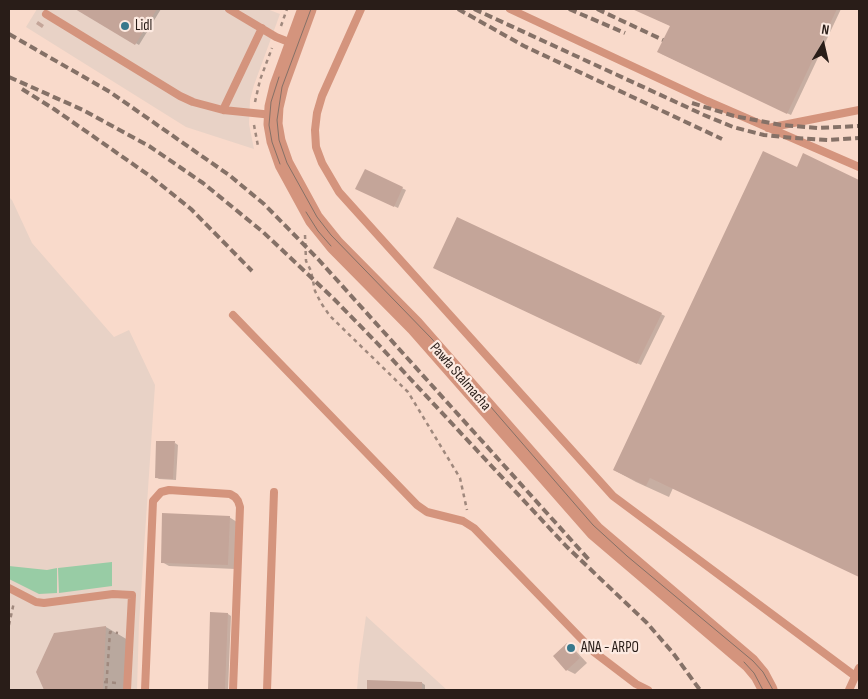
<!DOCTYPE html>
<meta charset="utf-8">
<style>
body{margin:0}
#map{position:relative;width:868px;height:699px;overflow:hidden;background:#f9dacb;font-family:"Sofia Sans Condensed",sans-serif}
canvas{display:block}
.frame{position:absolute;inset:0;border:10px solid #291d18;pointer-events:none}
.north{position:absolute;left:798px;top:20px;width:50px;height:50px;-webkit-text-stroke:4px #fdeae1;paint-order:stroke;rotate:9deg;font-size:14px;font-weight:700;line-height:20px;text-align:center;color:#291d18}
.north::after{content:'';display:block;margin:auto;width:18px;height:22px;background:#291d18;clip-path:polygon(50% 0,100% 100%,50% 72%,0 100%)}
</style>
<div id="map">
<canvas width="868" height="699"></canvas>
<div class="frame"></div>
<div class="north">N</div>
</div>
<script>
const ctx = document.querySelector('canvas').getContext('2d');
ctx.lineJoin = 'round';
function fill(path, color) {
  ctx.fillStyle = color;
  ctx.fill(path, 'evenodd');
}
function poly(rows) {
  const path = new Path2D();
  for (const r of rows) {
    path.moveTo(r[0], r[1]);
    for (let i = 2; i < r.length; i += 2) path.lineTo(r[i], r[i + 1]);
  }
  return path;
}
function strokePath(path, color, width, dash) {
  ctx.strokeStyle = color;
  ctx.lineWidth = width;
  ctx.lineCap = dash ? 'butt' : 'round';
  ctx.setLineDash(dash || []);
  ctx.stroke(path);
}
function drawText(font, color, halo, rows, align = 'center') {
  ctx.font = font + ' "Sofia Sans Condensed",sans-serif';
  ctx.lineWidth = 4.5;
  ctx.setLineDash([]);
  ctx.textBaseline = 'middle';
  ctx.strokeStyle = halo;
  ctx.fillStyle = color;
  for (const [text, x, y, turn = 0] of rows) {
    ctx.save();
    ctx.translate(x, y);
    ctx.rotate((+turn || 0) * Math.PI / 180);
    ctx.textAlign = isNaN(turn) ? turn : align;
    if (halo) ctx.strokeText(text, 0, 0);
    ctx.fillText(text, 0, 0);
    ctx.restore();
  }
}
fill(poly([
 [37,9,267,9,280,14,254,85,250,100,249,124,254,149,186,127,26,27],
 [9,197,12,200,32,243,114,337,129,330,155,385,139,623,137,690,9,690],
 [366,616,447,690,357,690,359,666]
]), '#e8d2c6');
fill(poly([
 [112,562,112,586,59,593,58,568],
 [9,566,47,570,57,568,57,593,39,594,9,579]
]), '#98cca5');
fill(poly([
 [77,9,161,9,139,45],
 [634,9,841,9,791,115,662,54,671,26],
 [804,155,859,181,859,576,673,488,669,497,636,482,614,470,797,168],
 [365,171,406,190,398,208,360,190],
 [438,270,661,314,665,316,641,365],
 [175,443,178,445,176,480,159,479,156,477],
 [229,517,237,522,235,569,169,566,162,562],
 [212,614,228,614,231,616,228,690,209,690],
 [106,627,128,640,125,690,45,690,38,672],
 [567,645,574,649,587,663,575,674,567,670,555,656],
 [368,681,422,683,425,685,425,690,368,690]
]), '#0003');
fill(poly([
 [75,9,157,9,135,45],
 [632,9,837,9,787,114,657,52,670,26],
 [38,21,44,25,42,28,36,24],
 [763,151,797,167,803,153,859,180,859,577,650,478,646,486,613,470],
 [365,169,403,187,394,207,355,189],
 [457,217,662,313,637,364,433,268],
 [156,441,175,441,173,479,155,478],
 [162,513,230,516,228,565,161,563],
 [210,612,228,613,225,690,208,690],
 [106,626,103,690,44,690,36,672,54,633],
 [567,643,580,658,566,671,553,656],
 [367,680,422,682,422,690,367,690]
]), '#c4a599');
strokePath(poly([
 [281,26,287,9],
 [255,102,260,80,272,48],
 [254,125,258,146],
 [305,235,306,261,311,271,315,291,321,303,330,316,408,392,460,478,467,510],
 [9,625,14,602],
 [104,682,117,683],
 [106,690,110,632,118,633]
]), '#9f887d', 2.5, [4, 4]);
strokePath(poly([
 [229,9,276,37,294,44],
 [361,9,322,96,317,113,315,130,316,147,322,163,339,192,613,496,855,676],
 [510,9,707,101,859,167],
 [46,14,180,96,193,102,223,110,273,115],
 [223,110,262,28],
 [768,128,859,110],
 [233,315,417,505,427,512,463,521,474,528,594,652,636,684,648,690],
 [9,588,36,602,44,603,113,594,132,595,127,690],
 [145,690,153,501,161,492,169,490,230,494,235,497,238,501,240,507,233,690],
 [267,690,274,492],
 [849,690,859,668]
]), '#d4947d', 8);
strokePath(poly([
 [307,9,279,86,274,107,273,124,276,141,284,164,314,219,335,245,415,326,595,531,750,663,760,675,768,690]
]), '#d4947d', 19);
strokePath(poly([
 [311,9,282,87,277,120,279,140,287,163,317,217,331,235,432,339,593,525,627,556,753,661,763,672,773,690],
 [279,77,271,102,269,125,272,142,280,164],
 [306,212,318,231,331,246],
 [744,662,754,673,763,690]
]), '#857167', 1);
strokePath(poly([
 [458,9,524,46,722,139],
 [474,9,704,115,733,127,764,135,794,138,828,140,859,138],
 [569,9,625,33],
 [597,9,663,40],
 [9,34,110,92,229,175,264,204,318,259,591,562],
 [9,77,83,110,149,146,203,183,263,232,332,297,376,342,567,547,647,623,673,653,700,690],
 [22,89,54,109,150,176,191,209,252,271],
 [692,103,734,116,781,125,818,128,859,126]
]), '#857167', 4, [8, 4]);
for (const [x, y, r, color] of [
 [125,26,5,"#38788c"],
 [571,648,5,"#38788c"]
]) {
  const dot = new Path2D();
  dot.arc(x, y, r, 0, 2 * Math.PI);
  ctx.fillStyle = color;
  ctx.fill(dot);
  strokePath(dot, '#fdeae1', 2);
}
drawText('15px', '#291d18', '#fdeae1', [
 ["Lidl",135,26],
 ["ANA - ARPO",581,648]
], 'left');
drawText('15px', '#291d18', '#fdeae1', [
 ["Pawła Stalmacha",460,377,49]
]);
</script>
